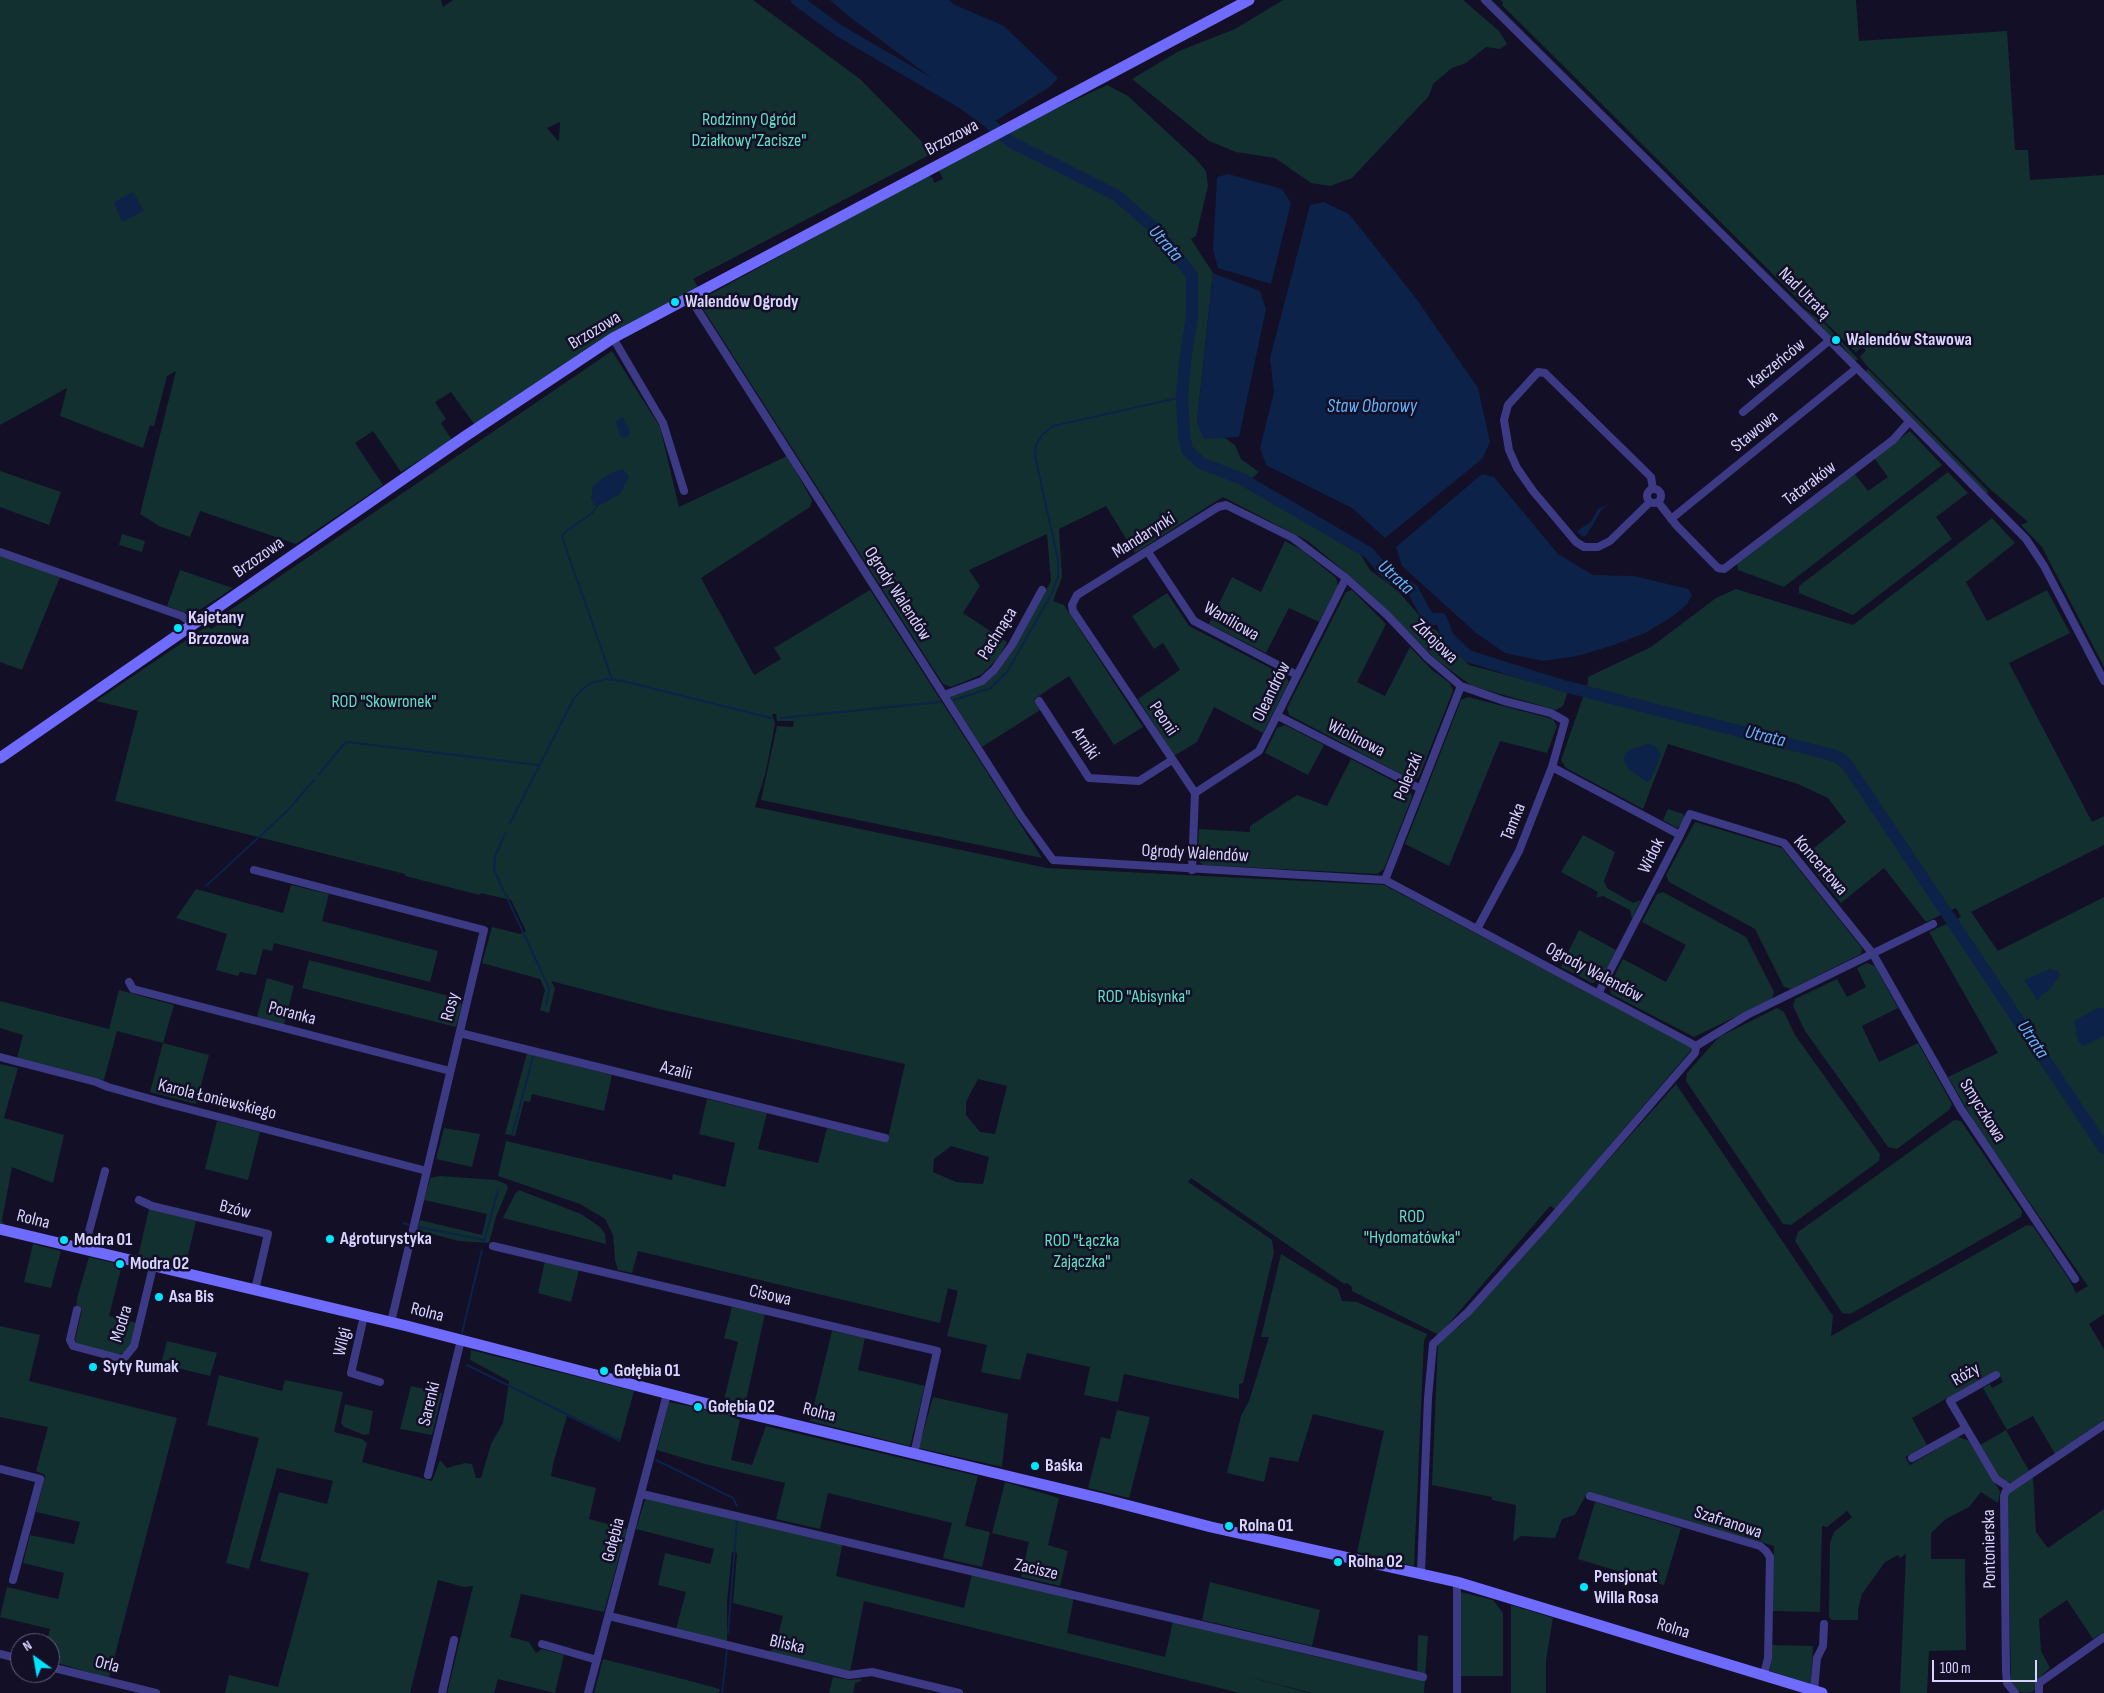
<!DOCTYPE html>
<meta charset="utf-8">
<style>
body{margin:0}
#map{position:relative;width:2104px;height:1693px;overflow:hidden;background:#130f26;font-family:"Sofia Sans Condensed",sans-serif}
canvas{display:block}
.north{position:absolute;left:10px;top:1633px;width:50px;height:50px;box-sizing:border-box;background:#130f26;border:1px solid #625e7d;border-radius:50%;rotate:328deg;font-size:14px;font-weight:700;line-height:20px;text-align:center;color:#d9d4ff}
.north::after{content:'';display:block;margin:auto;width:18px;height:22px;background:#00e5ff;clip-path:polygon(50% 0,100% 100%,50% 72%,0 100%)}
.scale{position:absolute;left:1932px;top:1660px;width:105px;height:22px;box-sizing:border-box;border:2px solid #d9d4ff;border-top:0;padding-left:6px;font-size:15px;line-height:18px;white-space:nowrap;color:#d9d4ff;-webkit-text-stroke:4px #130f26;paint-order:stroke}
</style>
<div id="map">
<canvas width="2104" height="1693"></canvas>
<div class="north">N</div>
<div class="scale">100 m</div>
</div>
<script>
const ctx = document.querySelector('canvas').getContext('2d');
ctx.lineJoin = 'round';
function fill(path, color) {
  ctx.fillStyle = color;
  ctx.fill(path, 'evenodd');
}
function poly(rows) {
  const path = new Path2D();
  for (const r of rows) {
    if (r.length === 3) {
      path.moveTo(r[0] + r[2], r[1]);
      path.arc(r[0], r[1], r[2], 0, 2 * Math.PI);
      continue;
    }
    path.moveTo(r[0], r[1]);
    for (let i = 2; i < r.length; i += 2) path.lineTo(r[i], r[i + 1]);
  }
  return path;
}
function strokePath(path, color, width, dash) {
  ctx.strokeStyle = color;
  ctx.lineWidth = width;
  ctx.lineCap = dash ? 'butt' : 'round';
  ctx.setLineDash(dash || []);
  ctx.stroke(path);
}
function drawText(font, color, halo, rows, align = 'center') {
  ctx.font = font + ' "Sofia Sans Condensed",sans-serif';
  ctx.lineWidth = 5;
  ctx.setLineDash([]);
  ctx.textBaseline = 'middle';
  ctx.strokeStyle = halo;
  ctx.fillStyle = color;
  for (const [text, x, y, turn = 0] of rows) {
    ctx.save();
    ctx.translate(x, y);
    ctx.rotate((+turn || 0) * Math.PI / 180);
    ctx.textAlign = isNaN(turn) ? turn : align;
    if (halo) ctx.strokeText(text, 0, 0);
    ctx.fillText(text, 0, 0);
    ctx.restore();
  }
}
fill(poly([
 [0,0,441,0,443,7,453,0,753,0,860,79,933,153,693,279,698,287,475,425,451,392,435,402,446,419,441,423,452,440,401,472,373,431,355,443,383,485,296,544,200,511,190,537,159,526,140,514,176,371,167,376,154,426,150,425,143,448,60,416,67,388,0,425],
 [560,122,559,140,558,141,547,128],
 [1283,0,1463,0,1499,31,1507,44,1500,49,1486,47,1466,63,1452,68,1433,84,1429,96,1352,178,1330,186,1311,183,1275,158,1236,152,1209,141,1132,79,1179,51,1235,29],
 [1490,0,1492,0,1677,184,1676,184],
 [1501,0,1856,0,1859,41,2007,31,2015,150,2028,150,2030,180,2104,175,2104,667,2042,547,2021,525,2028,522,1990,489,1867,366,1860,357,1866,350,1862,347,1856,352,1822,319,1807,308,1502,5,1503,3],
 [1107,85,1128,96,1196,159,1206,171,1208,186,1196,236,1191,239,1213,273,1197,421,1204,438,1225,438,1235,445,1241,459,1259,472,1244,485,1303,516,1359,552,1370,570,1399,592,1428,626,1437,631,1469,665,1568,691,1563,706,1556,710,1472,686,1438,661,1357,582,1308,541,1223,497,1135,553,1106,506,1059,529,1062,577,1053,601,1064,605,1143,727,1114,745,1069,676,1034,699,1040,710,982,747,950,697,987,682,999,670,1023,633,1051,581,1047,534,969,570,980,586,963,613,1007,642,999,657,981,675,951,687,943,684,698,301,928,175,933,178,934,183,943,179,938,169,1013,129],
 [1683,189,1804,309,1824,323,1858,359,1855,362,1839,342,1836,338,1834,340],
 [612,351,660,427,679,507,787,456,812,500,810,507,701,578,754,675,781,659,774,648,870,590,1042,858,761,800,777,726,793,727,794,721,777,721,776,714,772,714,775,724,766,771,755,807,1047,868,1384,885,1693,1048,1555,1209,1550,1206,1439,1335,1352,1291,1352,1287,1347,1283,1344,1284,1191,1178,1188,1182,1272,1240,1274,1252,1243,1383,1239,1384,1239,1399,1124,1374,1118,1402,1084,1395,1090,1367,1027,1353,1020,1380,981,1372,987,1345,947,1336,958,1291,948,1288,940,1323,638,1251,632,1273,618,1270,615,1260,613,1235,605,1219,580,1204,498,1176,506,1141,672,1180,673,1174,725,1187,735,1143,699,1134,707,1099,767,1113,758,1149,818,1163,827,1128,887,1142,905,1064,659,1009,551,981,555,988,549,1013,540,1010,545,990,540,979,482,963,492,927,520,934,526,931,511,900,481,893,480,895,405,876,405,874,115,801,138,711,96,701,207,626,211,629,216,626,214,621],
 [978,1079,1007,1086,995,1134,980,1132,966,1115,966,1102],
 [951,1146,989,1157,983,1184,956,1182,933,1172,934,1159],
 [1868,369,1988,491,1987,495,1865,372],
 [1910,431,1942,465,1784,587,1738,570,1737,564,1854,473,1868,491,1888,477,1874,458],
 [0,471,61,492,49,525,0,507],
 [1948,472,1968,493,1936,517,1952,539,1853,615,1799,593,1799,586],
 [1992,518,2015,543,1966,582,1987,621,2047,590,2070,633,2009,663,2092,822,2104,816,2104,845,1971,912,1998,951,2104,897,2104,1314,2089,1324,2104,1349,2104,1420,2055,1454,2033,1416,2007,1430,1983,1388,1990,1384,1992,1388,2003,1382,1997,1370,1912,1418,1927,1445,1905,1457,1910,1465,1957,1437,1968,1440,2000,1491,1998,1503,1981,1492,1969,1507,1946,1519,1931,1533,1931,1559,1965,1559,1966,1650,1929,1651,1927,1693,1900,1693,1906,1554,1900,1558,1898,1555,1885,1562,1862,1594,1858,1610,1858,1620,1832,1620,1829,1617,1830,1543,1834,1532,1852,1517,1847,1511,1827,1527,1822,1526,1820,1612,1772,1611,1774,1546,1592,1493,1586,1495,1575,1515,1562,1519,1555,1538,1521,1536,1513,1542,1516,1505,1492,1500,1492,1497,1432,1485,1438,1341,1461,1325,1676,1084,1833,1316,1831,1336,2027,1225,2033,1226,2069,1279,2076,1293,2088,1286,1980,1132,1948,1077,1998,1053,1929,932,1961,917,1956,908,1926,922,1884,868,1841,903,1803,857,1846,822,1828,798,1798,784,1668,744,1643,809,1566,768,1561,760,1588,683,1588,677,1651,647,1716,598,1736,589,1853,625],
 [122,534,145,541,142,552,119,545],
 [1285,541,1302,550,1336,578,1338,586,1319,622,1289,608,1266,653,1209,624,1232,577,1261,592],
 [0,556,60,577,22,670,0,662],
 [180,570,189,573,233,588,192,615,167,606],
 [1352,590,1386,624,1357,682,1385,696,1410,647,1432,670,1450,683,1453,691,1419,777,1412,780,1289,715,1287,708,1346,592],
 [1167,593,1189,626,1286,676,1289,682,1263,733,1214,707,1197,742,1174,756,1138,699,1180,670,1163,643,1154,649,1132,616],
 [1468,697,1553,719,1557,726,1547,753,1500,741,1449,866,1405,844,1461,700],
 [1285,725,1324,745,1308,775,1265,753,1277,728],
 [1351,759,1410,790,1412,797,1384,869,1377,874,1203,865,1197,859,1199,829,1250,832,1250,826,1297,795,1327,806],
 [1668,809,1683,814,1685,817,1681,825,1677,828,1663,820],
 [1695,822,1782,848,1862,948,1861,954,1791,989,1784,987,1755,929,1669,882,1666,875],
 [1583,835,1615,852,1604,881,1607,888,1633,903,1641,900,1632,919,1630,910,1603,896,1596,898,1598,892,1561,872],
 [291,885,329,894,322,921,438,951,430,982,274,943,272,951,263,949,256,975,240,972,238,976,216,970,227,934,176,918,196,889,283,913],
 [1663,892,1746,937,1774,992,1772,999,1694,1037,1611,994,1609,987,1623,959,1666,982,1686,945,1642,922,1657,894],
 [1579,930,1616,950,1600,981,1592,983,1561,967],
 [309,960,457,998,462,1005,456,1027,302,988],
 [1867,963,1875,966,1898,1008,1862,1026,1879,1062,1918,1043,1952,1104,1949,1110,1897,1149,1888,1147,1805,1031,1793,1006,1795,999,1837,979,1847,997,1866,987,1857,968],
 [267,978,294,986,284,1024,257,1017],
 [119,990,174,1005,163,1043,209,1055,196,1104,150,1092,163,1043,117,1031,104,1080,17,1058,23,1035,0,1028,0,1001,109,1029],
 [1777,1008,1784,1012,1795,1035,1880,1154,1879,1161,1791,1225,1783,1224,1686,1081,1687,1073,1719,1037],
 [527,1053,612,1075,604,1111,532,1094,530,1102,524,1101,515,1136,505,1134],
 [0,1064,18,1068,4,1118,64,1135,53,1183,12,1167,2,1220,4,1224,0,1223],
 [1954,1120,1961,1121,2022,1211,2021,1217,1850,1314,1842,1313,1795,1241,1798,1232],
 [217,1121,260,1132,248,1180,205,1169],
 [444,1128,480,1134,472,1167,436,1159],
 [440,1176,496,1180,506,1184,508,1188,496,1217,489,1243,459,1241,417,1230,420,1220,482,1235,487,1214,424,1200,430,1178],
 [519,1190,581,1214,600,1227,605,1234,606,1244,503,1218,515,1194],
 [149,1209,196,1221,185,1268,138,1257],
 [33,1244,61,1251,51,1288,24,1282],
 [1281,1254,1338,1289,1342,1301,1357,1302,1427,1334,1424,1341,1414,1566,1357,1552,1384,1431,1313,1414,1298,1462,1270,1457,1264,1482,1227,1473,1241,1416,1249,1401,1269,1337,1261,1337],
 [89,1257,122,1265,109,1316,137,1323,131,1346,126,1352,117,1355,77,1344,75,1340,82,1310,76,1309,77,1298],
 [545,1261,579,1270,571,1302,538,1293],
 [732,1307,765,1314,745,1405,724,1400,738,1342,724,1338],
 [0,1326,40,1335,29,1381,177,1418,109,1678,50,1661,50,1643,46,1643,50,1629,0,1617,7,1587,58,1599,64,1573,23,1563,30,1535,74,1544,80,1522,36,1512,45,1475,36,1471,48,1427,0,1417],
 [832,1331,865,1338,858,1370,925,1386,910,1446,810,1421],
 [167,1341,217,1353,210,1376,161,1364],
 [471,1350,634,1391,620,1442,567,1416,553,1464,551,1476,596,1488,589,1519,627,1529,604,1612,521,1594,510,1637,529,1642,536,1653,542,1649,564,1655,555,1693,498,1679,494,1693,447,1693,473,1586,464,1587,438,1580,410,1693,225,1693,229,1675,278,1687,309,1573,260,1561,279,1492,327,1504,333,1481,277,1468,249,1569,226,1563,259,1438,207,1425,219,1375,282,1391,285,1380,343,1392,334,1432,362,1439,367,1443,362,1462,432,1481,440,1460,447,1468,465,1463,472,1464,476,1478,481,1478,491,1444,503,1423,509,1381,470,1360],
 [411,1386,442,1393,432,1435,400,1429],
 [933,1397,1008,1414,1002,1467,919,1448],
 [669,1402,724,1413,740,1420,731,1460,752,1465,766,1426,978,1476,965,1526,990,1532,982,1567,943,1558,952,1523,828,1493,820,1529,776,1519,785,1483,701,1463,657,1450],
 [345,1404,373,1411,369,1434,364,1435,344,1427,341,1423],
 [1117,1410,1150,1417,1129,1498,1088,1488,1101,1437,1110,1439],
 [2006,1430,2029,1471,2012,1483,2001,1481,1980,1445],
 [2033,1477,2036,1532,2048,1548,2104,1509,2104,1632,2093,1639,2067,1600,2039,1619,2041,1651,2050,1668,2042,1675,2033,1692,2025,1693,2016,1691,2011,1681,2007,1494],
 [1005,1482,1059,1498,1048,1545,1068,1551,1060,1586,1021,1577,1029,1542,992,1533],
 [646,1497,843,1542,836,1576,964,1608,972,1574,1074,1597,1067,1633,1165,1657,1173,1621,1317,1657,1417,1679,1418,1635,1428,1636,1424,1693,1312,1693,1240,1675,1309,1693,1240,1693,864,1601,850,1672,768,1652,775,1648,783,1616,733,1603,737,1553,732,1552,727,1603,727,1642,676,1629,686,1592,658,1585,665,1553,710,1564,714,1549,636,1529],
 [1595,1502,1681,1528,1664,1585,1578,1559],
 [1210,1582,1320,1610,1312,1646,1202,1620],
 [1461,1592,1493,1600,1503,1613,1503,1676,1460,1676],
 [1511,1605,1553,1618,1546,1660,1546,1693,1511,1693],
 [1771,1645,1813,1646,1811,1684,1770,1671],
 [603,1659,679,1678,720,1689,719,1693,594,1693],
 [833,1677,850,1680,861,1679,861,1681,855,1683,853,1693,829,1693]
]), '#12302f');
fill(poly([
 [830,0,949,0,953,4,1004,26,1058,78,1051,86,997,120,987,119,851,18],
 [1228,174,1282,189,1291,203,1271,284,1218,268,1213,250,1217,177],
 [133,192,144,211,122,222,114,202],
 [1324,202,1349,214,1415,297,1478,388,1490,442,1482,459,1385,538,1352,508,1266,465,1260,448,1274,392,1270,358,1310,205],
 [1213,273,1260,291,1266,309,1239,437,1204,439,1197,421],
 [623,417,631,433,626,438,620,436,616,421],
 [623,469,629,477,620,494,602,504,594,505,591,499,593,486,610,473],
 [1482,474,1494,477,1558,554,1593,575,1634,576,1688,589,1692,595,1687,604,1672,617,1645,633,1614,645,1577,656,1543,661,1505,653,1476,633,1402,566,1396,547],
 [1610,503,1602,509,1588,533,1584,537,1579,534,1577,531,1591,522,1598,509],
 [1648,744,1655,746,1661,755,1651,779,1647,782,1628,769,1624,760,1625,754,1632,749],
 [2050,969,2058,971,2060,975,2050,989,2037,1000,2024,980],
 [2098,1008,2104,1008,2104,1036,2083,1046,2078,1041,2074,1021]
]), '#0c2248');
strokePath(poly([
 [598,505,592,513,564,533,562,537,612,679],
 [954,700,991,688,1007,672,1052,593,1058,577,1058,560,1035,456,1036,445,1042,435,1053,426,1182,397],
 [781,718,940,702],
 [319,774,344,744,348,742,538,765],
 [510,823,573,700,581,690,591,683,606,679,623,681,771,718],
 [506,832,495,856,494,870,549,988,546,1006],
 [206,886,287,811,314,780],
 [512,1135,533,1057],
 [403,1223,409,1225],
 [419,1227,484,1240],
 [484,1242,498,1190],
 [462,1333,482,1250],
 [467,1365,619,1440],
 [656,1460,733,1498,737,1506],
 [728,1633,737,1520],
 [722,1693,727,1650]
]), '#0c2248', 2);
strokePath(poly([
 [797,0,838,30,961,102,986,120,1011,142,1116,195,1153,227,1192,275,1192,316,1185,362,1182,397,1184,436,1187,450,1201,463,1242,479,1369,553,1390,578,1402,582,1413,590,1427,616,1432,619,1441,619,1448,637,1468,656,1560,685,1836,756,1846,763,2104,1148]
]), '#0c2248', 12);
strokePath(poly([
 [1485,0,1834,345,2026,539,2044,566,2104,681],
 [690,298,1021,816,1053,860,1385,880,1696,1046],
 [613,338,663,423,684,491],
 [1743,412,1830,340],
 [1654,496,7],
 [1650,502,1610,541,1598,547,1584,547,1576,542,1533,491,1517,468,1509,450,1504,420,1508,405,1538,372,1545,373,1651,477,1653,489],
 [1658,502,1677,526,1718,568,1724,569,1893,440,1909,422],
 [1671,519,1857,368],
 [0,552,182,616,193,625],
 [1148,552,1194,621,1297,675],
 [944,695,982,681,994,670,1012,645,1042,590],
 [1039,701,1089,778,1139,781,1172,760],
 [1278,716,1421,789],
 [1552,767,1680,835,1599,992],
 [1195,793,1259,751,1346,578],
 [1680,835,1690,814,1784,843,1873,954,1961,1109,2075,1279],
 [254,870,484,930,391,1322],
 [1192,870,1195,793,1073,611,1072,605,1077,595,1218,507,1226,505,1293,538,1346,578,1387,615,1428,658,1461,686,1504,701,1551,713,1565,721,1552,767,1519,851,1477,929],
 [1385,880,1461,686],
 [129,982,133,989,450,1071],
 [460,1033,885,1138],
 [1696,1046,1747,1015,1933,924],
 [0,1057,96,1082,108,1087,165,1103,427,1171],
 [139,1200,152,1206,268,1234,255,1290],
 [493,1246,937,1351,914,1454],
 [84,1250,105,1171],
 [77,1310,70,1340,73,1346,122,1359,125,1357,134,1346,153,1267],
 [364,1316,351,1373,380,1382],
 [1996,1375,1950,1401,1996,1479,2010,1488],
 [1912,1458,1966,1428],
 [0,1469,40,1479,13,1580],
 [428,1475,461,1340],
 [642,1494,1423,1677],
 [1590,1496,1760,1546,1766,1551,1770,1557,1768,1658,1764,1674],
 [1421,1573,1428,1398,1433,1344,1468,1312,1547,1224,1695,1053,1696,1046],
 [1457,1582,1457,1693],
 [609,1616,849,1675,872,1672,959,1693],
 [542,1644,597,1660],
 [0,1654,20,1659],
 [50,1667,156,1693],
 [1814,1691,1817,1658,1823,1646,1824,1624],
 [442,1693,454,1640],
 [588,1693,667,1394],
 [2015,1693,2007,1683,2006,1671,2004,1496,2006,1491,2104,1425],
 [2039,1693,2039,1683,2104,1637]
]), '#3d3a85', 8);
strokePath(poly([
 [0,758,464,437,613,338,1249,0],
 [0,1229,407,1326,700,1402,1103,1499,1211,1527,1457,1582,1822,1693]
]), '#6f6bff', 11);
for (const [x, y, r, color] of [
 [675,302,5,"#00e5ff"],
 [1836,340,5,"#00e5ff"],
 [178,628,5,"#00e5ff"],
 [330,1239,5,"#00e5ff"],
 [64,1240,5,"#00e5ff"],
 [120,1264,5,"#00e5ff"],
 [159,1297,5,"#00e5ff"],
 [93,1367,5,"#00e5ff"],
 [604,1371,5,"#00e5ff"],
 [698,1407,5,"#00e5ff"],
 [1035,1466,5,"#00e5ff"],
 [1229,1526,5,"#00e5ff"],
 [1338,1562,5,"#00e5ff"],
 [1584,1587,5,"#00e5ff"]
]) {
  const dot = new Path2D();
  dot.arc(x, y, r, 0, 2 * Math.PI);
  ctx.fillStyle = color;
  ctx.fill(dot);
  strokePath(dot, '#130f26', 2);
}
drawText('18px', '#5fe0c0', '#130f26', [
 ["Rodzinny Ogród",749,120],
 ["Działkowy\"Zacisze\"",749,141],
 ["ROD \"Skowronek\"",384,702],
 ["ROD \"Abisynka\"",1144,997],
 ["ROD",1412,1217],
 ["\"Hydomatówka\"",1412,1238],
 ["ROD \"Łączka",1082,1241],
 ["Zajączka\"",1082,1262]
]);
drawText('18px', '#d9d4ff', '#130f26', [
 ["Brzozowa",952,138,-28],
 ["Nad Utratą",1804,294,45],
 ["Brzozowa",595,331,-31],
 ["Kaczeńców",1777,364,-39],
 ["Stawowa",1755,432,-39],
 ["Tataraków",1810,484,-37],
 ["Mandarynki",1144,536,-32],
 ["Brzozowa",259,558,-35],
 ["Ogrody Walendów",897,594,57],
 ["Waniliowa",1231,622,30],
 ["Pachnąca",998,634,-58],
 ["Zdrojowa",1435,642,44],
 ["Oleandrów",1272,692,-64],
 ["Peonii",1163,719,56],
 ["Wiolinowa",1356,739,27],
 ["Arniki",1085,744,56],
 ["Poleczki",1409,777,-68],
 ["Tamka",1514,822,-68],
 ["Ogrody Walendów",1195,854,3],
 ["Widok",1652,856,-63],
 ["Koncertowa",1820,866,49],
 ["Ogrody Walendów",1594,973,28],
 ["Rosy",451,1007,-76],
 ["Poranka",292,1014,15],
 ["Azalii",676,1071,14],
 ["Karola Łoniewskiego",217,1100,14],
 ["Smyczkowa",1982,1111,58],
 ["Bzów",235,1210,14],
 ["Rolna",33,1220,14],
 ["Cisowa",770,1296,13],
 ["Rolna",427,1313,14],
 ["Modra",122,1324,-73],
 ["Wilgi",343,1342,-77],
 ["Róży",1966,1375,-30],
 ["Sarenki",430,1404,-77],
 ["Rolna",819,1413,14],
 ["Szafranowa",1728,1523,18],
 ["Gołębia",614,1540,-75],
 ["Pontonierska",1990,1549,-91],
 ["Zacisze",1036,1570,13],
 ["Rolna",1673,1629,17],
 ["Bliska",787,1645,13],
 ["Orla",107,1665,14]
]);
drawText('bold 18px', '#d9d4ff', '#130f26', [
 ["Walendów Ogrody",685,302],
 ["Walendów Stawowa",1846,340],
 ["Kajetany",188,618],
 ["Brzozowa",188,639],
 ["Agroturystyka",340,1239],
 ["Modra 01",74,1240],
 ["Modra 02",130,1264],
 ["Asa Bis",169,1297],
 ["Syty Rumak",103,1367],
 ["Gołębia 01",614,1371],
 ["Gołębia 02",708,1407],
 ["Baśka",1045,1466],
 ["Rolna 01",1239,1526],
 ["Rolna 02",1348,1562],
 ["Pensjonat",1594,1577],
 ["Willa Rosa",1594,1598]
], 'left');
drawText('italic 19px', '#62b6ff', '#130f26', [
 ["Utrata",1165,244,49],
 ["Staw Oborowy",1372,407],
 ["Utrata",1395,578,42],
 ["Utrata",1765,737,14],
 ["Utrata",2032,1040,56]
]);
</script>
